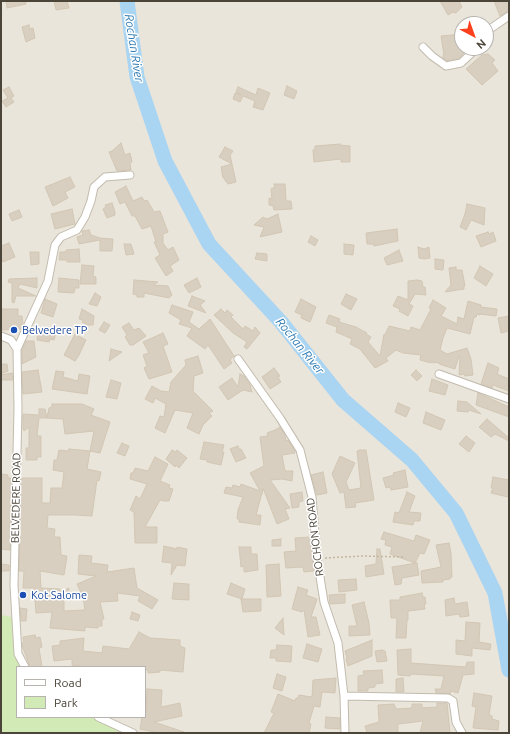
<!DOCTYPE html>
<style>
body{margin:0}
#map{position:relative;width:510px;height:734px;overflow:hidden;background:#f6f3ec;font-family:Ubuntu,sans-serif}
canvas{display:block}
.frame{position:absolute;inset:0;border:2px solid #4b4439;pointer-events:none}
.legend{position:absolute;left:16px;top:666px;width:130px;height:52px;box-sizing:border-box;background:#fff;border:1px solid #b7b4b0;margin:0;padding:5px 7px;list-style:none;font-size:12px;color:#4b4439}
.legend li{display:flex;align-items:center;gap:8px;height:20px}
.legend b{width:20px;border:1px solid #b7b4b0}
.north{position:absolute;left:454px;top:16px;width:40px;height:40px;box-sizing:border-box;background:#fff;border:1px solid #b7b4b0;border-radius:50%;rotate:139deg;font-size:11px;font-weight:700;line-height:16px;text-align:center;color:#4b4439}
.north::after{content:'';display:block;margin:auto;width:14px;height:18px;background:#fc3f1d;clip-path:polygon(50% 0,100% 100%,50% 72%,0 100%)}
</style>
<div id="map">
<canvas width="510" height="734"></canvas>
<div class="frame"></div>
<ul class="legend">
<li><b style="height:5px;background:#fff"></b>Road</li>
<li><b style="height:11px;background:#d2eab5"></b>Park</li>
</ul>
<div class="north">N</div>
</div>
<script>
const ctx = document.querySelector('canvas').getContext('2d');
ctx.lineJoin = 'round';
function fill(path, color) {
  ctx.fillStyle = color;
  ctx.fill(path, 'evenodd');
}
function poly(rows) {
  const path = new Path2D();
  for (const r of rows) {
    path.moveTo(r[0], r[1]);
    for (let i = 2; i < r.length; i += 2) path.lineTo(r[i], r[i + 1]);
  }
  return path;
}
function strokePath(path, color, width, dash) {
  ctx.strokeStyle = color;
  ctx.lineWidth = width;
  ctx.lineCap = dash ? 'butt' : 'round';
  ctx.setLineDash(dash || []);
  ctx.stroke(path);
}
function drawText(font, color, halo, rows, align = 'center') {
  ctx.font = font + ' Ubuntu,sans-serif';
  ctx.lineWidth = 3;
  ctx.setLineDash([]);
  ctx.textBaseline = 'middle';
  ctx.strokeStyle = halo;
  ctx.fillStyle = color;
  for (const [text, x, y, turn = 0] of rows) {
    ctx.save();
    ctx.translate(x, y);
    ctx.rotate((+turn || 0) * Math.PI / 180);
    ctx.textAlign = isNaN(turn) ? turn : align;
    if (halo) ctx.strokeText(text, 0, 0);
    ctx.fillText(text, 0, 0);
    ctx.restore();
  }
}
fill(poly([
 [1,1,509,1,509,733,1,733],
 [462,24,486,24,486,48,462,48],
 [17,667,145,667,145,717,17,717]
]), '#eae5da');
fill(poly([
 [1,615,12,617,15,652,22,667,17,667,17,717,91,717,126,733,1,733]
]), '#d2eab5');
strokePath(poly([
 [127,1,137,77,165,161,209,244,281,322,343,400,412,460,456,513,495,593,509,670]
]), '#a9d4f2', 15);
const building = poly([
 [6,1,26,1,26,4,7,8,6,1],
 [54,1,67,1,69,8,56,10,54,1],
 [440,1,459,1,462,7,456,13,453,12,448,15,440,1],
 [494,1,509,1,509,11,500,16,494,1],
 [29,25,30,29,33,28,35,38,26,42,22,27,29,25],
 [462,34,462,48,465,48,466,51,459,58,447,61,443,58,443,55,444,55,441,36,462,34],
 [488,54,495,60,492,63,498,71,482,85,466,69,482,55,488,54],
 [287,86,297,91,294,99,284,95,287,86],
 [9,87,14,96,11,98,14,102,6,107,2,101,8,98,3,90,9,87],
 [238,87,256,95,258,88,270,93,263,110,253,107,255,101,243,96,240,102,233,99,235,93,241,95,236,92,238,87],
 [121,143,125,155,130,153,132,162,130,163,131,170,117,171,109,152,112,151,121,143],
 [340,144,339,145,350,146,350,162,341,162,341,159,314,162,313,150,315,149,315,146,340,144],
 [225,147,233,151,230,155,236,182,228,184,227,182,226,182,224,178,223,178,221,167,232,164,219,157,225,147],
 [70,177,75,187,65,192,68,198,53,206,45,187,70,177],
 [274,184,285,184,286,201,291,201,292,209,274,210,273,206,269,205,269,198,272,199,271,189,275,187,274,184],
 [126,186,133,201,142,197,144,201,147,200,154,212,160,211,168,232,163,234,163,243,168,250,173,247,179,260,170,266,173,271,166,276,155,258,160,255,154,242,156,242,151,226,142,229,135,216,132,216,125,202,120,204,115,192,126,186],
 [112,203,115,212,115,215,107,218,103,209,106,207,105,205,112,203],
 [467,204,485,208,484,225,471,220,466,230,460,227,465,214,467,204],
 [72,209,75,224,55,229,51,214,72,209],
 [19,210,22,217,12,221,9,214,19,210],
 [278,214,282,232,260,237,264,227,254,225,263,217,267,219,278,214],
 [397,229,398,241,374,246,373,244,367,244,366,233,397,229],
 [89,230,91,235,100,238,113,239,112,251,100,251,100,240,79,244,77,237,83,235,82,231,89,230],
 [488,232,489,234,493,232,496,241,481,247,476,236,488,232],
 [311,236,318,240,315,246,308,242,311,236],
 [9,243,15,257,3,262,1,256,1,246,9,243],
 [124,244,131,244,134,254,126,255,124,244],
 [344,244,354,245,353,255,344,254,344,244],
 [418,247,424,249,429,247,430,258,424,259,419,258,418,247],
 [79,249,80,262,67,262,67,260,59,260,60,252,66,252,66,250,79,249],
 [399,250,403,261,387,265,384,258,399,250],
 [30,252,39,252,39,264,31,265,30,252],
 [257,253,267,254,267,261,255,259,257,253],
 [435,259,444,260,443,270,435,269,435,259],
 [82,265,94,266,93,276,96,277,96,284,80,284,82,265],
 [480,266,493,274,486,286,474,278,480,266],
 [456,267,456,270,462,270,465,286,464,286,464,289,445,292,451,285,449,268,456,267],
 [37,278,37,288,20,284,18,288,36,296,16,296,14,303,12,302,12,283,8,282,9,279,37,278],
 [59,278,79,280,79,288,75,288,74,293,58,292,59,278],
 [197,278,201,287,189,293,184,285,197,278],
 [134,280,158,282,153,285,168,286,172,295,169,298,144,293,144,297,137,297,137,295,133,294,134,280],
 [417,280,422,281,423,287,425,287,426,295,415,294,409,304,413,306,408,316,399,311,400,309,393,306,398,296,408,300,408,281,417,280],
 [95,293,101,297,97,306,89,304,95,293],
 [346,294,357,299,351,310,341,304,346,294],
 [192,296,205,301,200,305,206,313,188,306,192,296],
 [45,299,57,304,53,317,41,313,45,299],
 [301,299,316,307,310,322,301,318,302,315,295,312,301,299],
 [433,300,446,308,441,316,457,324,458,317,464,319,468,301,481,305,481,307,497,309,496,316,480,314,480,315,477,314,476,317,474,317,470,334,447,328,443,338,440,350,447,354,467,348,471,359,473,375,465,376,464,374,459,375,460,356,459,356,455,369,442,365,436,362,435,363,431,362,431,363,420,360,421,355,403,353,396,350,386,358,388,361,375,368,360,349,350,344,352,339,336,332,337,327,326,323,329,315,340,319,339,322,356,327,367,333,366,334,371,337,368,342,380,356,384,334,385,335,389,326,410,331,411,327,420,330,431,309,429,308,433,300],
 [172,305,193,312,189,322,199,329,210,319,234,356,230,360,232,363,224,369,208,345,205,349,187,336,192,328,179,324,181,320,169,313,172,305],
 [2,309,18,309,18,316,22,316,23,324,21,329,1,330,2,309],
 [82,309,94,316,93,325,87,325,82,322,83,320,79,319,82,309],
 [221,309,225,313,227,310,233,315,231,317,243,329,245,326,253,331,255,327,260,333,247,349,244,347,247,342,233,333,214,315,221,309],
 [509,316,509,331,501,333,498,318,509,316],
 [104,322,110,325,105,333,99,330,104,322],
 [129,323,134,330,139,328,146,336,133,345,130,345,125,337,127,335,122,327,129,323],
 [38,328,56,332,54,340,50,339,49,342,37,340,38,328],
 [163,333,168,344,163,346,172,372,149,379,144,368,147,366,143,355,149,353,143,342,163,333],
 [75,334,86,340,79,355,75,361,64,355,75,334],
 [26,341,34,341,36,357,22,364,22,350,26,341],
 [111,349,122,352,109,361,111,349],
 [198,356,203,373,194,376,193,391,213,411,209,413,212,416,203,425,199,434,187,428,193,413,175,410,165,433,155,428,160,416,164,417,166,404,155,398,153,403,145,399,152,386,161,391,169,392,171,382,186,365,185,360,198,356],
 [488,363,499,368,497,374,509,379,509,391,493,385,492,388,481,384,488,363],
 [1,364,7,364,8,371,1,374,1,364],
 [274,368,280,376,278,377,281,382,270,389,262,377,274,368],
 [38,370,42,392,23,394,22,372,38,370],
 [416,370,422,376,417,381,411,375,416,370],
 [56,371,64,372,63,377,78,381,79,374,90,376,87,394,52,389,56,371],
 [12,373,13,380,2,380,1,375,12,373],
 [240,374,244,376,250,385,252,392,243,390,228,400,219,387,232,378,238,387,240,374],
 [432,379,448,385,445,395,429,391,432,379],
 [111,380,121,383,117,399,106,397,111,380],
 [478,393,509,407,509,417,476,405,478,393],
 [458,401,467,402,481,414,469,410,468,412,457,411,458,401],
 [398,403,410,408,406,417,395,412,398,403],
 [52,404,82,404,94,409,91,415,110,422,100,453,90,451,94,431,65,434,63,419,47,418,49,408,52,407,52,404],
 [39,409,45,409,47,418,39,418,37,436,41,436,41,457,37,457,37,460,26,460,26,448,29,448,29,427,24,431,23,428,23,414,39,415,39,409],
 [426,412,445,420,441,430,423,423,426,412],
 [487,419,509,438,509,441,495,434,491,437,479,427,487,419],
 [280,427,285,436,286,441,288,440,294,450,295,453,282,455,285,471,293,471,292,481,282,479,270,480,290,508,285,509,289,519,277,524,263,488,262,494,262,493,256,515,261,515,260,525,239,522,239,519,237,519,238,510,243,497,224,493,226,487,232,488,233,485,240,487,241,484,260,491,250,473,264,466,260,437,268,436,267,433,275,430,280,427],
 [466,436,475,443,469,452,459,444,466,436],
 [204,442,224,445,222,453,224,452,221,465,207,462,207,460,200,459,204,442],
 [122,443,129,446,125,456,117,453,122,443],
 [238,446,239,449,241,449,246,458,236,462,230,449,238,446],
 [69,449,90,451,87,469,101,472,99,481,97,480,92,516,75,515,48,515,47,528,55,529,54,537,60,537,61,555,67,556,64,575,40,571,41,588,60,589,60,592,69,588,68,597,64,597,64,611,85,610,83,597,77,584,96,576,78,574,79,555,92,556,91,563,108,565,107,572,134,568,137,588,158,600,152,609,138,601,140,596,117,593,118,601,100,602,104,619,102,619,102,626,98,626,98,628,85,627,85,631,50,628,52,612,36,613,34,588,23,588,24,571,19,571,21,478,42,478,42,503,50,503,51,488,62,488,64,472,53,470,54,460,57,460,59,450,69,451,69,449],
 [172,450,176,452,177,450,187,458,179,468,176,465,175,467,166,459,172,450],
 [360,450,366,450,374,500,355,503,356,507,346,508,344,492,340,493,332,474,340,456,355,463,346,482,349,490,361,488,357,451,360,450],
 [155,457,168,464,160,481,170,485,169,488,173,489,169,501,164,501,160,500,145,527,157,527,157,543,135,543,134,512,130,510,136,496,140,499,147,484,130,479,131,473,133,473,135,468,148,471,155,457],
 [405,470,408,487,391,490,390,487,386,488,383,478,394,475,393,473,405,470],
 [323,472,327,493,317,495,311,475,323,472],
 [1,474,8,475,8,478,11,478,10,550,1,549,1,474],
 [493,477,509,480,508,497,491,493,493,488,491,488,493,477],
 [302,492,303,501,299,502,299,507,292,508,290,494,302,492],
 [407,492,415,496,409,512,421,513,420,521,414,521,413,525,393,522,395,512,399,513,407,492],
 [384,532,414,541,416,535,430,540,424,554,420,553,415,563,390,554,392,547,385,545,386,540,381,539,384,532],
 [310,537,314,571,304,572,303,567,286,568,284,552,296,551,295,538,310,537],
 [281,539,281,546,272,546,272,540,281,539],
 [449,543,451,553,452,577,450,578,450,579,443,580,443,582,422,583,421,571,441,567,436,545,449,543],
 [164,546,177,549,177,547,187,549,185,566,177,565,171,575,172,563,162,562,164,546],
 [239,547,251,547,251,554,257,554,258,570,244,572,244,566,241,567,239,547],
 [377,549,380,549,384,574,366,577,365,566,376,564,377,549],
 [417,563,419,575,402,578,401,584,395,585,392,567,417,563],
 [1,564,9,565,9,571,1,571,1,564],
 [279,564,281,596,267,597,266,565,279,564],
 [356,579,357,590,339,592,338,580,356,579],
 [174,583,189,584,189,600,172,599,174,583],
 [231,583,245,589,242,599,227,594,231,583],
 [298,587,308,590,306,595,317,599,311,617,316,617,320,635,308,637,304,610,302,612,292,609,298,587],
 [422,593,423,597,425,597,426,604,424,604,425,609,408,611,408,620,407,620,406,638,396,638,397,618,391,618,390,600,400,600,400,597,422,593],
 [345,594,345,603,330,604,329,595,345,594],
 [454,598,455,604,467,602,469,616,460,617,459,614,446,616,445,600,454,598],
 [241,599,261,599,261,611,243,612,241,599],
 [364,602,369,623,370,635,349,636,349,626,357,626,352,605,364,602],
 [20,608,27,609,26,621,21,621,20,608],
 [132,612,140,615,138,621,130,619,132,612],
 [283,618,284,635,275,628,283,618],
 [466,622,480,623,479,642,491,644,490,650,472,648,472,656,456,654,456,640,465,641,466,622],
 [139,632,150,638,151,638,180,640,180,646,185,648,183,672,160,670,160,672,148,673,148,670,145,670,145,667,85,667,72,665,72,659,54,661,52,646,60,645,60,641,84,638,83,651,102,653,103,646,129,649,139,632],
 [35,635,36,638,40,637,42,647,39,648,42,667,30,667,22,645,22,643,24,643,23,637,35,635],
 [372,640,372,656,348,666,346,659,347,658,345,651,372,640],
 [307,644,322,649,318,662,303,658,307,644],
 [277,645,292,646,291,662,276,661,276,658,270,658,271,650,276,650,277,645],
 [411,649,411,663,466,667,467,662,474,662,474,674,463,675,458,693,451,691,450,694,436,693,435,689,441,689,444,676,411,674,410,676,398,675,397,650,411,649],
 [382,650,385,651,387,661,377,662,375,651,382,650],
 [382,670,383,683,375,684,375,687,368,688,368,691,358,691,358,676,364,675,363,671,382,670],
 [277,674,286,677,282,691,273,688,277,674],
 [336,678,335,693,322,692,320,707,314,706,309,723,311,724,309,733,264,733,274,713,271,712,278,694,295,701,296,698,298,698,299,695,312,697,313,680,336,678],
 [403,678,404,692,396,692,396,679,403,678],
 [147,689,162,690,161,707,180,703,182,716,154,722,184,732,183,733,159,733,140,729,142,717,145,717,145,713,146,713,147,689],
 [474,693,492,696,489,715,492,716,492,719,499,721,498,730,473,728,476,707,472,706,474,693],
 [437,703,447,703,450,733,420,733,423,721,398,724,398,733,367,733,365,726,379,722,378,705,394,704,396,709,412,708,412,704,422,704,422,708,437,707,437,703],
 [326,717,340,718,340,729,325,728,326,717]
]);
fill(building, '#d8cfc1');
strokePath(building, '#d3c7b4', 1);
const street = poly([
 [486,36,490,29,509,16],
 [423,47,432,56,446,66,461,63,477,48],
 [1,336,11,340,17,349,18,408,14,585,18,654,25,667],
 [17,349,48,281,55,245,61,237,77,230,85,217,91,201,94,187,105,177,130,175],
 [238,359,280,418,300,450,312,497,317,558,324,602,338,643,344,696,345,733],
 [439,374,509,399],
 [344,696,448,698,453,701,456,722,462,733],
 [98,717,133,733]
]);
strokePath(street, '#c2bbae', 9);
strokePath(poly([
 [325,558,363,556,404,557]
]), '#c4b79f', 1.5, [2, 2]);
strokePath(street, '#fff', 7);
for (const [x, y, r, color] of [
 [14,330,4,"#1a4fb4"],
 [23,595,4,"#1a4fb4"]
]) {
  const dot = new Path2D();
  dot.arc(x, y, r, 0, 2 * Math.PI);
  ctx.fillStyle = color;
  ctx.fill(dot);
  strokePath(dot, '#fff', 1.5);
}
drawText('11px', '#164399', '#fff', [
 ["Belvedere TP",22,330],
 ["Kot Salome",31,595]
], 'left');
drawText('11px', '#4b4439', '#fff', [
 ["BELVEDERE ROAD",16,498,-89],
 ["ROCHON ROAD",315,537,-97]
]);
drawText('italic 12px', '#2e7ab2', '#fff', [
 ["Rochan River",134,48,81],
 ["Rochan River",300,346,51]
]);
</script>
